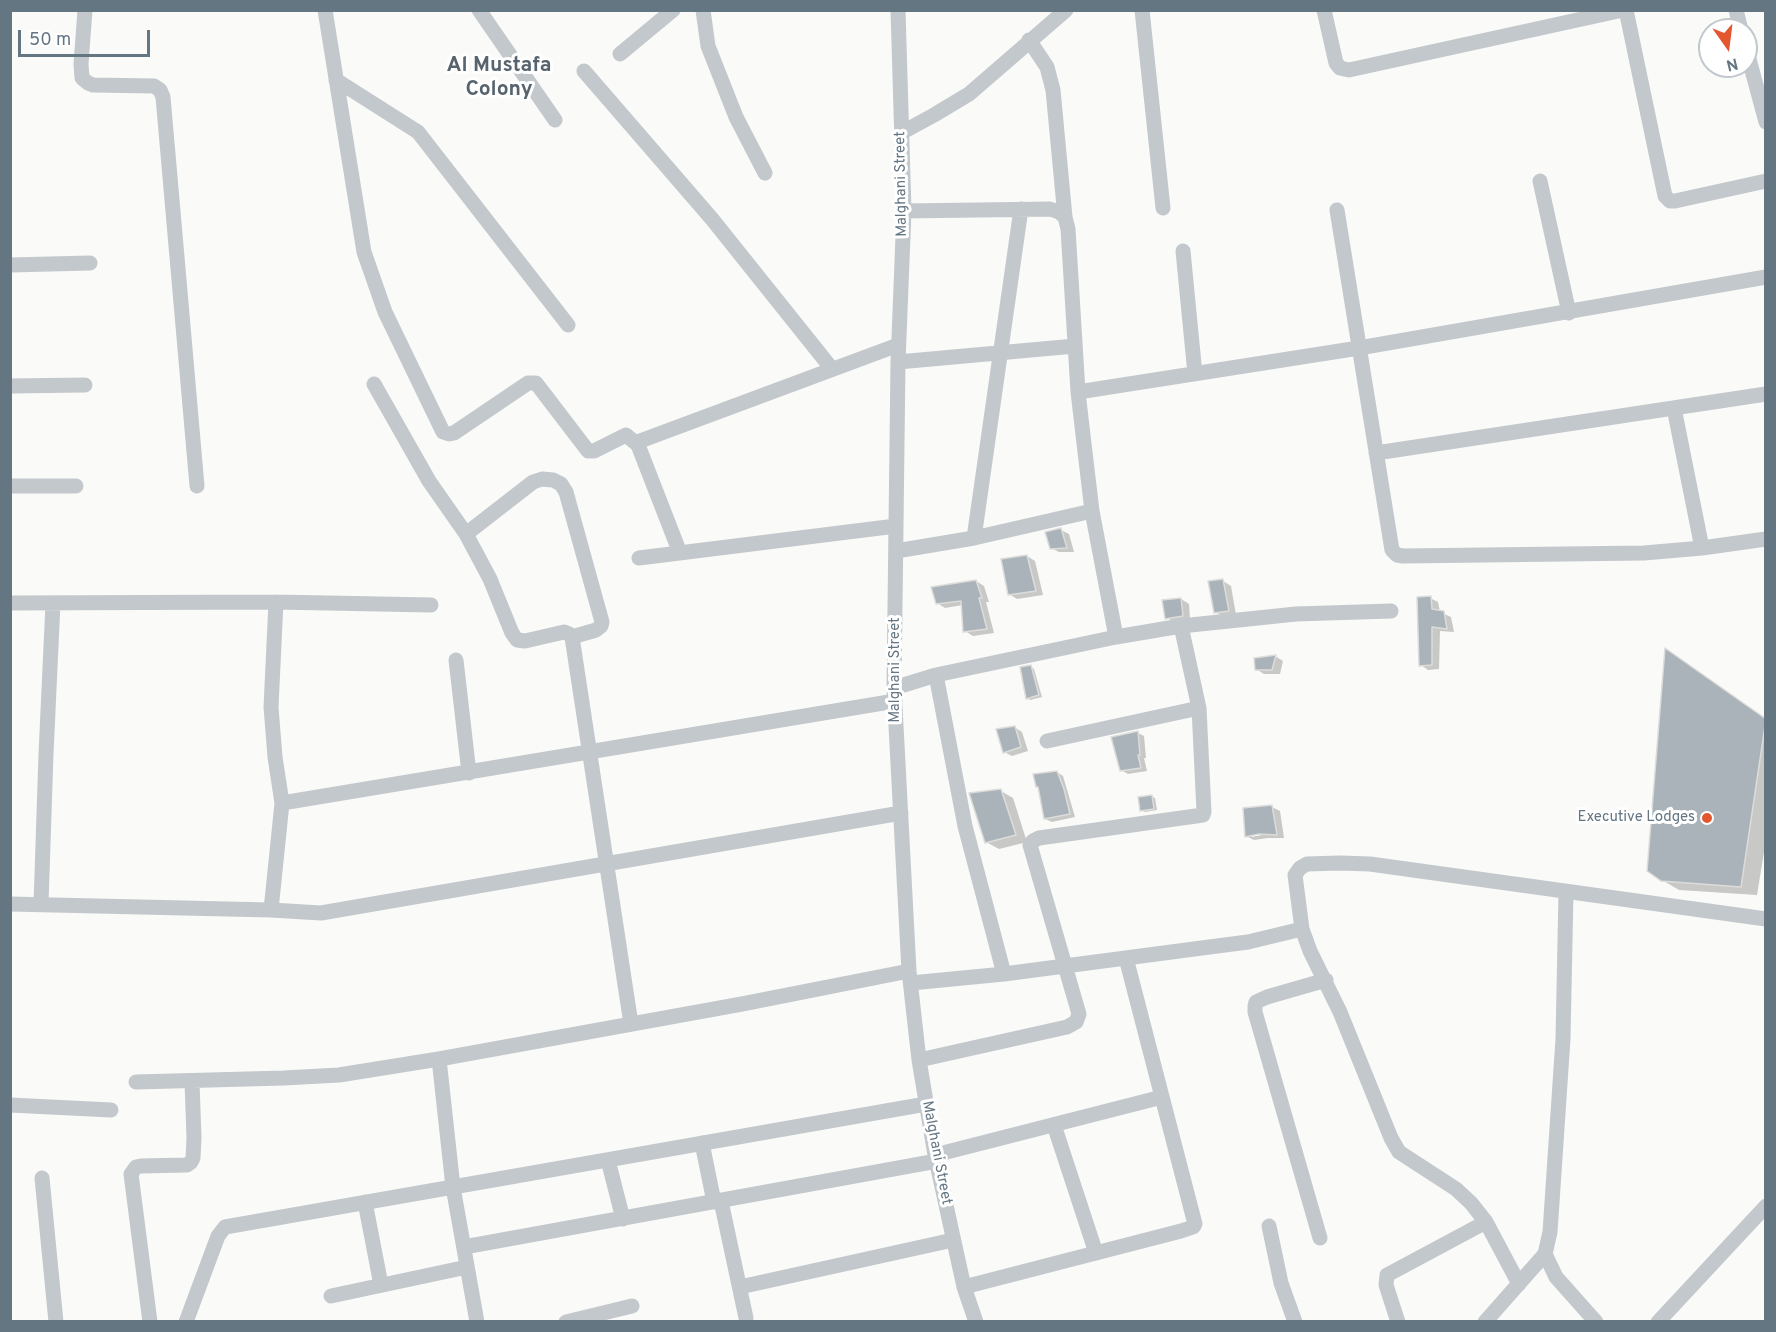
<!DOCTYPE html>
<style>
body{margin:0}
#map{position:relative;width:1776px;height:1332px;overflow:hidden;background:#fafaf8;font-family:Overpass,sans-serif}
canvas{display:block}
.frame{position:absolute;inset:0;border:12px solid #657683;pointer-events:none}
.north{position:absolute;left:1698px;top:18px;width:60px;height:60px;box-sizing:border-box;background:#fff;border:2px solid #c1c8cd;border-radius:50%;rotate:166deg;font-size:16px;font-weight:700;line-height:24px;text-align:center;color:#657683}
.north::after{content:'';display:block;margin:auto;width:21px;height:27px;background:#e4572e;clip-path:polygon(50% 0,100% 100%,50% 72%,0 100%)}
.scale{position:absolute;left:18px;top:30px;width:132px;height:27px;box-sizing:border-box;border:3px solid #657683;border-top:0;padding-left:8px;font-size:18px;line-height:21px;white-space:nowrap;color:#657683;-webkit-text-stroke:4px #fff;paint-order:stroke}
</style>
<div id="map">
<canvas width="1776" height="1332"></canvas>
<div class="frame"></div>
<div class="north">N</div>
<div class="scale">50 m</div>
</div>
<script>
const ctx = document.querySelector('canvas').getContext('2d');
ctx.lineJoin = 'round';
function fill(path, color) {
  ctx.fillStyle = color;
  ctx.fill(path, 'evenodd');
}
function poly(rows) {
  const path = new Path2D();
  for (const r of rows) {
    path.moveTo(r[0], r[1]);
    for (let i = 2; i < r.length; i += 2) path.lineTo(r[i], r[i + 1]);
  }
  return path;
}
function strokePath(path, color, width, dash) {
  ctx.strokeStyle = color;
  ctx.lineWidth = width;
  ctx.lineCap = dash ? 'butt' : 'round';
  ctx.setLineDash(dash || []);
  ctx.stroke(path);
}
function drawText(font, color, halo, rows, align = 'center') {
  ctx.font = font + ' Overpass,sans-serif';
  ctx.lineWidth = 6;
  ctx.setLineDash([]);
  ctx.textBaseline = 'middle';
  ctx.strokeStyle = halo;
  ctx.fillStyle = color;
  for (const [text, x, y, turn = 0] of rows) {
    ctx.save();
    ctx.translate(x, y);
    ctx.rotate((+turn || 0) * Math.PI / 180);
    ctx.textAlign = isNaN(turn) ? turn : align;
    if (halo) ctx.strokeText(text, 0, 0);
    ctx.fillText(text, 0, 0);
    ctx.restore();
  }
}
fill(poly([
 [1061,530,1069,534,1074,552,1059,552,1051,548],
 [1027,556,1035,561,1043,595,1017,599,1009,594],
 [976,581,984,586,989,602,986,602,994,633,973,636,965,631,963,605,945,608,937,603],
 [1223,581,1231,586,1236,615,1223,616,1215,612],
 [1430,598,1438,602,1440,612,1451,617,1454,632,1440,631,1439,669,1428,670,1421,665],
 [1181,599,1189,604,1190,620,1174,622,1167,618],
 [1275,656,1283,661,1280,674,1264,674,1256,669],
 [1681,660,1766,719,1766,840,1757,895,1679,890,1662,880],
 [1031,667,1034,669,1042,697,1030,700,1027,698],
 [1014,727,1022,732,1028,751,1012,756,1004,752],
 [1138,733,1144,736,1146,758,1144,758,1147,771,1128,774,1121,770],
 [1057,772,1063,776,1075,817,1052,822,1045,819,1040,787],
 [1001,791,1013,798,1027,842,999,849,986,842],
 [1151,796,1155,798,1157,810,1145,812,1141,810],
 [1272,807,1280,811,1284,838,1268,838,1254,840,1246,836],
 [1252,834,1267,834,1252,837]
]), '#0003');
const building = poly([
 [1061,528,1067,548,1050,549,1045,532,1061,528],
 [1027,555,1036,591,1008,595,1001,559,1027,555],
 [1223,579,1229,611,1214,613,1208,581,1223,579],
 [976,580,982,598,979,598,987,629,963,632,961,601,936,604,931,587,976,580],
 [1431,596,1432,609,1444,611,1447,629,1432,627,1432,665,1419,666,1417,597,1431,596],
 [1181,598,1183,616,1165,619,1162,600,1181,598],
 [1665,648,1766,719,1741,887,1661,881,1647,871,1665,648],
 [1276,655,1272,670,1255,670,1254,658,1276,655],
 [1031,665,1039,695,1026,699,1020,667,1031,665],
 [1015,726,1021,747,1003,753,996,729,1015,726],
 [1138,731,1140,755,1138,755,1141,768,1120,771,1111,737,1138,731],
 [1057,771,1064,789,1070,814,1044,819,1038,787,1036,787,1033,774,1057,771],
 [1001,789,1016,835,985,843,969,793,1001,789],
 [1152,795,1154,809,1140,811,1138,797,1152,795],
 [1272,805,1277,835,1259,834,1245,837,1243,808,1272,805]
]);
fill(building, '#aab3b9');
strokePath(building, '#dcdcda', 1.5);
strokePath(poly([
 [85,10,81,64,82,78,88,83,93,85,154,86,160,90,163,97,197,486],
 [325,10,364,252,385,312,443,432,449,434,454,433,528,383,536,383,588,451,594,451,626,435,638,445,680,553],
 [479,10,555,120],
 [703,10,708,46,736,117,765,173],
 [898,10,904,211,898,362,894,688,909,971,919,1060,935,1155,964,1287,976,1322],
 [1142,10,1163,208],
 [1324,10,1336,63,1340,68,1349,70,1623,10],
 [1626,10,1665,196,1670,201,1675,201,1766,181],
 [1736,10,1741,30],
 [1029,40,1047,67,1053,90,1065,217,1068,229,1078,392,1085,452,1092,511,1116,637],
 [1746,48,1766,122],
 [620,54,673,10],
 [584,71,712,219,832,369],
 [336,80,418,132,568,325],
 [901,133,934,115,969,94,1066,10],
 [1540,181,1569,313],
 [1337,210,1392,550,1397,555,1403,556,1644,553,1702,548,1766,539],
 [904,211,1050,209,1059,212,1065,217],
 [1183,251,1195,374],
 [10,265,90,263],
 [898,362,1075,346],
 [374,384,429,481,466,534,490,579,512,633,517,640,525,641,564,632,569,634,572,637,631,1024],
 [10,386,85,385],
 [1078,392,1359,348,1766,277],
 [1674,408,1702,548],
 [638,445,640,441,898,345],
 [1376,453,1766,394],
 [10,486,76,486],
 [466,534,533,482,542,479,553,480,561,484,566,492,602,622,601,626,596,630,572,637],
 [974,538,1021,209],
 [896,551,974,538,1092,511],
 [639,558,896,526],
 [10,603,276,602,431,605],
 [456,660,469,773],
 [936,675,965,826,1004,974],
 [894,688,936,675,1116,637,1181,626,1296,614,1391,611],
 [1047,741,1199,708],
 [282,803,895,701],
 [1566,892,1563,1039,1550,1232,1545,1254,1556,1277,1596,1322],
 [10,904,271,910,321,913,901,813],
 [41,904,46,754,53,603],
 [271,910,282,803,275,757,271,707,276,602],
 [911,983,1004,974,1217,946,1248,942,1302,929],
 [439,1059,453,1187,477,1322],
 [919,1060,1067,1027,1076,1022,1079,1014,1030,845,1033,841,1039,838,1203,815,1204,812,1199,708,1181,626],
 [136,1082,284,1078,339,1075,439,1059,742,1004,909,971],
 [10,1105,111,1110],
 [1054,1125,1096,1253],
 [702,1143,714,1202],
 [935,1155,1162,1097],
 [608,1160,623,1219],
 [42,1178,56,1322],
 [721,1201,746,1318],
 [365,1202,381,1285],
 [1269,1226,1281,1283,1295,1322],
 [1320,1238,1255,1012,1255,1006,1256,1002,1267,997,1326,980],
 [464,1247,937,1161],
 [1519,1284,1486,1222,1471,1203,1456,1189,1399,1152,1391,1138,1340,1012,1310,951,1302,929,1295,875,1300,868,1307,864,1340,863,1370,864,1766,919],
 [740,1287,953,1240],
 [964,1287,1181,1231,1193,1227,1195,1224,1126,958],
 [331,1296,467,1267],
 [150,1322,131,1174,136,1167,141,1166,187,1165,191,1162,193,1158,194,1138,192,1081],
 [186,1322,218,1236,225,1227,926,1104],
 [566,1322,632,1306],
 [1398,1322,1386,1285,1387,1275,1486,1222],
 [1485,1322,1545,1254],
 [1658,1322,1766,1206]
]), '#c3c8cc', 15);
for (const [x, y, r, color] of [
 [1707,818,6,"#e4572e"]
]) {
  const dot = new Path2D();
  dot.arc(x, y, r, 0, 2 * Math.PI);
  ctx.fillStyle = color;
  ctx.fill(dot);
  strokePath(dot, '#fff', 2);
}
drawText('15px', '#657683', '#fff', [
 ["Malghani Street",902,184,-91],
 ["Malghani Street",896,670,-90],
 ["Malghani Street",936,1153,79]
]);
drawText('15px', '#657683', '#fff', [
 ["Executive Lodges",1695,818]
], 'right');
drawText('bold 21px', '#57646e', '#fff', [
 ["Al Mustafa",499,67],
 ["Colony",499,91]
]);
</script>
